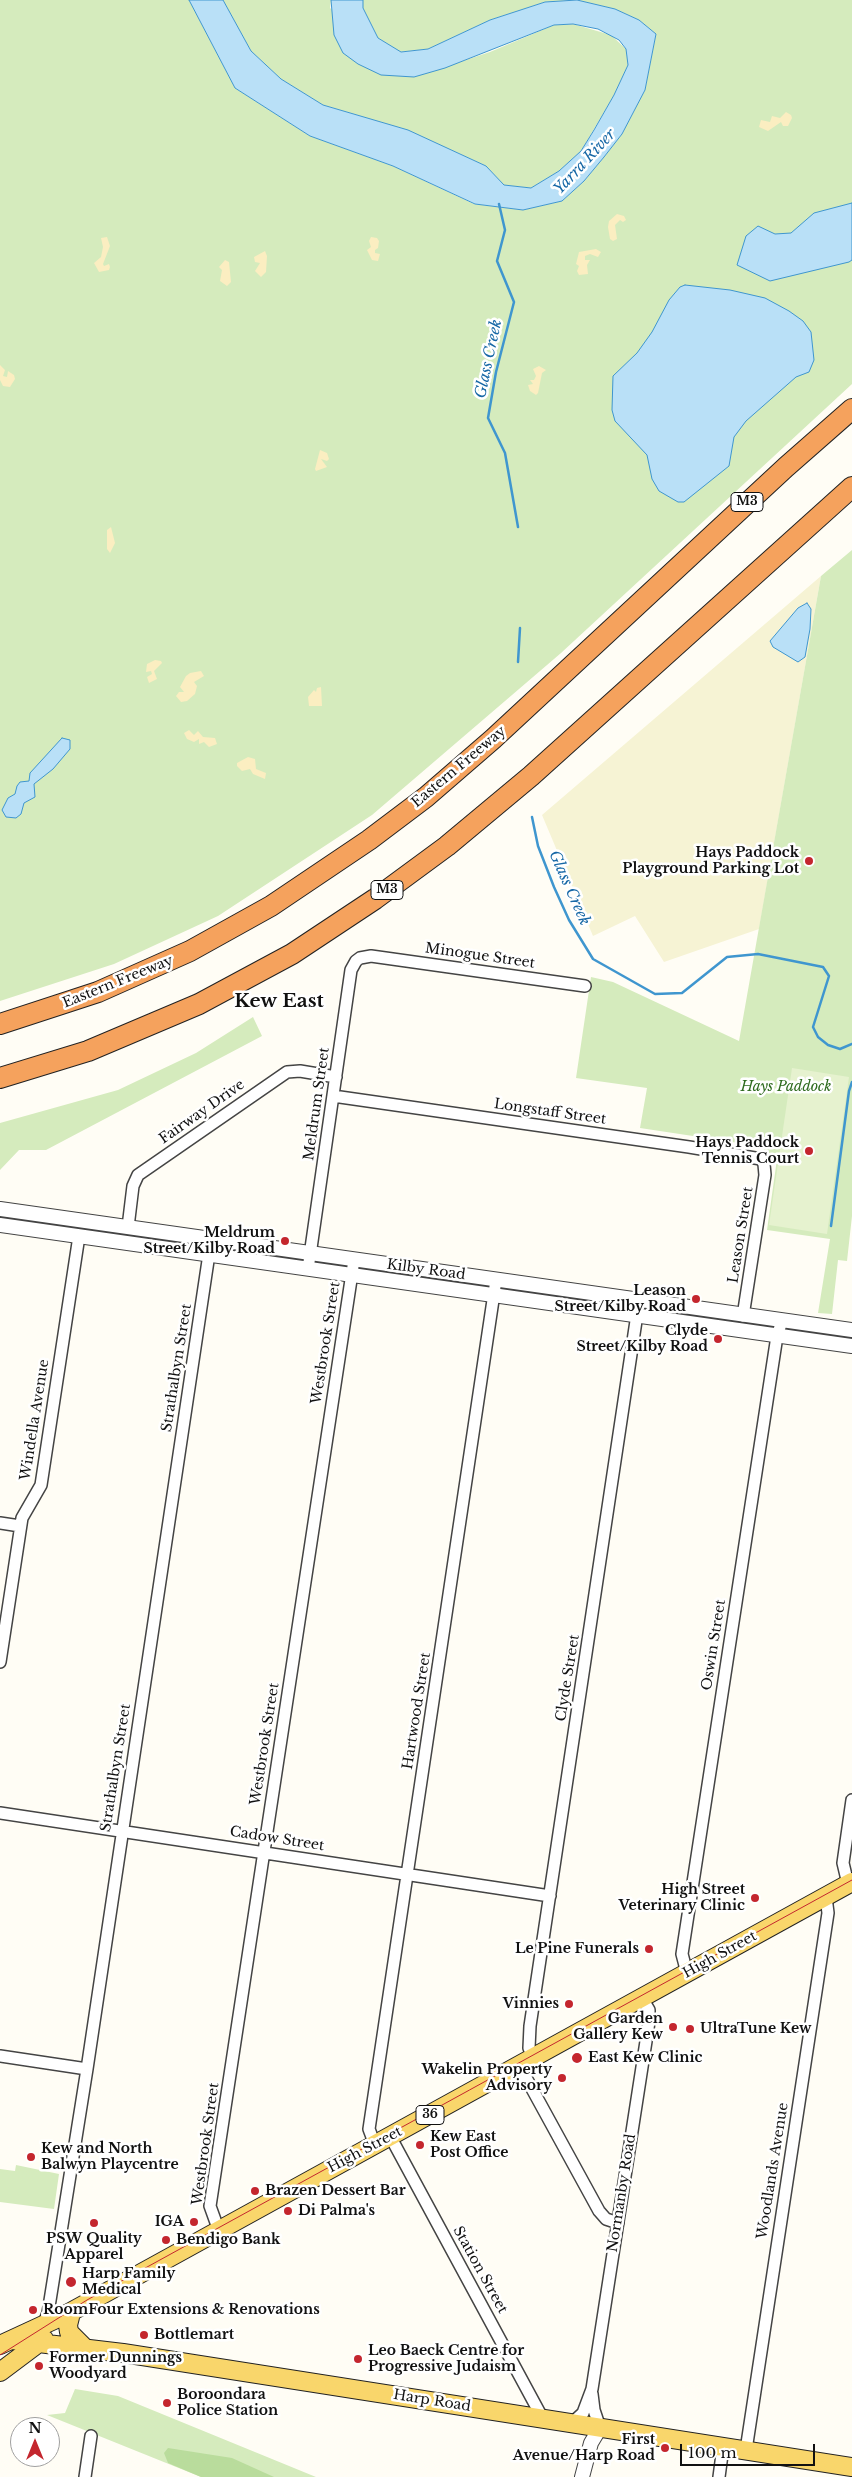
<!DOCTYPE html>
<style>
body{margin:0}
#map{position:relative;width:852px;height:2477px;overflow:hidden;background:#fffdf5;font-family:"Libre Baskerville",serif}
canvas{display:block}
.north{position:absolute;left:10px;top:2417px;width:50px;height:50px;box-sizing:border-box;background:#fff;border:1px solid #a0a0a0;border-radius:50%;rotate:0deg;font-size:14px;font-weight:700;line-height:20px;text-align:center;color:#111}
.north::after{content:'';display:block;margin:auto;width:18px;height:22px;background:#c4262e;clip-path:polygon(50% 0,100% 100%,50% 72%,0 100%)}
.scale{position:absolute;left:680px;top:2444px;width:135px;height:22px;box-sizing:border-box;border:2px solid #111;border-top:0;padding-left:6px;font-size:15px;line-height:18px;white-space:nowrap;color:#111;-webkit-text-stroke:4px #fff;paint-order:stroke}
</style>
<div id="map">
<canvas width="852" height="2477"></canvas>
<div class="north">N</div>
<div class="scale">100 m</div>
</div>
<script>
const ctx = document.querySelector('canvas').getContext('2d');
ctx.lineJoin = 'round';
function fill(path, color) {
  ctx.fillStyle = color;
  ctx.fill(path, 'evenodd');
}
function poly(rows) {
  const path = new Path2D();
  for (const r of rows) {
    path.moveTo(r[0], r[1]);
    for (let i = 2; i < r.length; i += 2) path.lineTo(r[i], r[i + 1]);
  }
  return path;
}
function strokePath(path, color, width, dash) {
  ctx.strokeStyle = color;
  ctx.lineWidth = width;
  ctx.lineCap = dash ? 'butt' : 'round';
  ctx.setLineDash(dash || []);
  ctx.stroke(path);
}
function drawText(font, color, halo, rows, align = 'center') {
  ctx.font = font + ' "Libre Baskerville",serif';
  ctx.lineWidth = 5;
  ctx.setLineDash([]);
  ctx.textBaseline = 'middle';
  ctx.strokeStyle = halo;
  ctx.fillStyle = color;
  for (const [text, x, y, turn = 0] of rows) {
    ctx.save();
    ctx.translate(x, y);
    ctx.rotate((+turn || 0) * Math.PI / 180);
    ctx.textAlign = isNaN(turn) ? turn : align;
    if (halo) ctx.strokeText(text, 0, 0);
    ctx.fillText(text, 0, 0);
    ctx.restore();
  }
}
fill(poly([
 [821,576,759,929,664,962,635,916,593,936,542,815]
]), '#f6f3d4');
fill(poly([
 [0,0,189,0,235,88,310,136,393,166,474,204,523,210,562,201,584,181,604,157,622,134,645,90,656,34,639,20,615,9,577,0,545,2,490,20,428,49,400,52,378,38,363,8,363,0,852,0,852,384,561,653,372,815,218,916,114,964,0,1001],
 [223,0,331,0,330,8,414,77,490,52,554,25,573,24,611,35,626,49,628,65,614,95,581,151,559,171,531,188,504,185,486,166,407,130,323,105,281,79,251,51],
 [852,550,852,1216,847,1261,838,1260,832,1314,818,1313,830,1239,767,1230,777,1159,759,1146,640,1128,647,1088,576,1078,591,977,613,982,739,1041,821,576],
 [253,1017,262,1036,46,1150,19,1150,0,1170,0,1123,118,1090,196,1053],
 [16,2165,59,2174,54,2209,0,2202,0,2169,15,2171],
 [75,2389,118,2396,316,2477,201,2477,47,2415,65,2413]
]), '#d5ebbd');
fill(poly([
 [168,2448,232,2458,274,2477,201,2477,168,2463,164,2453]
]), '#b9dc9c');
fill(poly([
 [786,112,791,115,792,118,788,126,783,126,781,122,768,131,759,127,761,120,770,122,772,116,780,118],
 [617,214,624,216,626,220,623,222,620,220,615,225,617,239,613,241,610,239,608,227,609,221],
 [107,237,110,246,103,264,104,266,109,264,110,267,109,270,99,272,94,263,101,257,103,247,101,238],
 [371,237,377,238,379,241,378,248,375,250,375,253,380,254,378,261,372,260,367,250,371,247,369,241],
 [596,249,601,252,598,257,590,254,585,256,585,260,590,260,587,265,588,274,579,275,577,271,579,266,576,264,579,252],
 [265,251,267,256,266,272,261,277,255,271,260,263,255,262,254,257],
 [225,260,229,262,231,282,227,286,220,281,222,270,219,267],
 [0,365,5,370,3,376,7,377,8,371,14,375,15,379,10,387,3,386,0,380],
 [539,366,546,370,542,373,538,393,536,395,530,391,528,385,533,384,530,380,534,380,536,376,533,369],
 [320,450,327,453,329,459,327,461,321,459,327,467,316,471,315,469],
 [111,527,115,543,110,553,107,549,107,530],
 [155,660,161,661,162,663,154,671,157,679,149,683,147,677,152,674,151,671,146,672,147,664],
 [201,671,204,676,194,682,197,686,195,694,187,701,181,702,176,696,179,692,184,692,180,687,186,676,190,673],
 [321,687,322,706,309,706,308,697,314,690,316,692,317,688],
 [189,730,194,735,198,731,203,737,215,738,217,744,209,747,204,742,199,744,199,739,194,742,187,739,184,733],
 [248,757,255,759,256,769,266,773,265,779,253,774,250,769,242,771,237,766,237,763]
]), '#fbeec1');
fill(poly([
 [792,1068,849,1077,827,1234,769,1225]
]), '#e6f2cf');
const water = poly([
 [189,0,223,0,251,51,281,79,323,105,408,130,486,166,504,185,531,188,559,171,581,151,594,130,614,95,628,65,626,49,619,40,598,29,573,24,554,25,445,68,414,77,381,75,358,64,343,53,334,35,331,0,363,0,363,8,378,38,401,52,428,49,490,20,545,2,577,0,615,9,639,20,656,34,645,90,622,134,604,157,584,181,562,201,523,210,475,204,393,166,310,136,235,88,189,0],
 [852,203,852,260,849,262,770,281,737,265,746,236,758,226,775,234,791,233,814,213,852,203],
 [685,285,730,290,765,298,789,311,803,321,811,332,814,360,809,372,796,377,746,421,734,437,729,466,684,502,678,502,659,491,652,479,647,455,615,421,612,410,613,376,637,353,652,332,669,300,680,287,685,285],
 [807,603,811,609,810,629,805,657,798,662,773,647,770,641,798,608,807,603],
 [62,738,70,740,70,749,53,769,34,784,35,797,24,803,21,814,16,818,6,817,2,810,8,798,15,794,17,786,20,782,29,781,30,773,62,738]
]);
fill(water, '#b9e0f7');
strokePath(water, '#3f96cf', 1);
strokePath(poly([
 [499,204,505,230,497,261,514,302,496,372,488,418,505,453,518,527],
 [518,662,520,628],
 [532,817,538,846,554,887,569,920,593,959,655,994,682,993,727,957,758,954,823,967,829,976,813,1027,818,1037,828,1045,840,1049,852,1044],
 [831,1226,849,1091,852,1082]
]), '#3f96cf', 2.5);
const minor = poly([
 [333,1096,689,1147,761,1159,764,1164,765,1175,743,1316],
 [128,1227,133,1186,138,1175,287,1072,300,1071,336,1077],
 [308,1269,351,970,356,961,360,958,371,956,585,986],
 [0,1523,20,1526],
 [0,1662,22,1518,41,1485,79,1236],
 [0,1813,550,1896],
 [848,1884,843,1863,852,1800],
 [687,1973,682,1954,777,1336,782,1321],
 [0,2056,87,2069],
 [533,2058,529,2048,530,2026,639,1301],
 [519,2065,599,2211,606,2219,618,2223],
 [390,2136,543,2419],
 [375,2145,369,2129,496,1280],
 [219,2231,210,2206,354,1260],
 [43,2326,48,2313,87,2069,209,1254],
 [592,2394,594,2410,600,2428],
 [572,2423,583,2413,592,2389,649,2022,649,2010,642,1998],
 [746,2450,828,1913,826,1897],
 [85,2477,91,2436],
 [719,2477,723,2447]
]);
const tertiary = poly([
 [0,1209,852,1330],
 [0,1225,852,1346],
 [582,2477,591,2443,600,2428]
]);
const primary = poly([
 [70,2317,68,2325,69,2332,85,2348],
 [13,2340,123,2353,852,2467],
 [0,2345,67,2314,852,1882],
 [0,2372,44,2339]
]);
const motorway = poly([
 [0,1024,98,992,190,951,271,906,369,840,426,797,493,739,786,467,852,409],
 [0,1078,88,1051,199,1004,292,954,375,899,447,846,531,776,852,487]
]);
strokePath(minor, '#444', 14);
strokePath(tertiary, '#444', 16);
strokePath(primary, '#222', 20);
strokePath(motorway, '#222', 22);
strokePath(minor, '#fff', 11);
strokePath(tertiary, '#fff', 14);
strokePath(primary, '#f9d66b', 18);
strokePath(motorway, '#f5a25d', 20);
strokePath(poly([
 [0,2355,87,2300,852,1880]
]), '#c4262e', 1);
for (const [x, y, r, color] of [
 [809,861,5,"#c4262e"],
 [809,1151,5,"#c4262e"],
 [285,1241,5,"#c4262e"],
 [696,1299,5,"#c4262e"],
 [718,1339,5,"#c4262e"],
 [755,1898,5,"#c4262e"],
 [649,1949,5,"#c4262e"],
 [569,2004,5,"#c4262e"],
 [673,2027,5,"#c4262e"],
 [690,2029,5,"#c4262e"],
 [577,2058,6,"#c4262e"],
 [562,2078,5,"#c4262e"],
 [420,2145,5,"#c4262e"],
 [31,2157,5,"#c4262e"],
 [255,2191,5,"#c4262e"],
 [288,2211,5,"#c4262e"],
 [194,2222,5,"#c4262e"],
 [94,2223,5,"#c4262e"],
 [166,2240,5,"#c4262e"],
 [71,2282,6,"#c4262e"],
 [33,2310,5,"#c4262e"],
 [144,2335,5,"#c4262e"],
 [358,2359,5,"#c4262e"],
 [39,2366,5,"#c4262e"],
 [167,2403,5,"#c4262e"],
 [665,2448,5,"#c4262e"]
]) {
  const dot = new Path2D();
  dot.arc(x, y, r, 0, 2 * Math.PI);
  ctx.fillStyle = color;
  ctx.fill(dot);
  strokePath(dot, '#fff', 2);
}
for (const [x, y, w] of [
 [747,502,32],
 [387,890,32],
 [430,2115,28]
]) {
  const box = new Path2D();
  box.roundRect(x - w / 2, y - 9.5, w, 19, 4);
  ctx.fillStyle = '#fff';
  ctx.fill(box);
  strokePath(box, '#111', 1);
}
drawText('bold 12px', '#111', null, [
 ["M3",747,502],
 ["M3",387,890],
 ["36",430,2115]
]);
drawText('14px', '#111', '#fff', [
 ["Eastern Freeway",459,767,-40],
 ["Minogue Street",480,956,8],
 ["Eastern Freeway",118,982,-22],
 ["Meldrum Street",317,1104,-82],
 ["Fairway Drive",202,1112,-35],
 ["Longstaff Street",550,1112,8],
 ["Leason Street",741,1235,-81],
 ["Kilby Road",426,1270,8],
 ["Westbrook Street",326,1343,-81],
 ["Strathalbyn Street",177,1368,-81],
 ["Windella Avenue",35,1420,-81],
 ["Oswin Street",714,1645,-81],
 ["Clyde Street",568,1678,-81],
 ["Hartwood Street",417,1711,-81],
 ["Westbrook Street",265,1744,-81],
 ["Strathalbyn Street",116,1768,-81],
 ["Cadow Street",277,1839,9],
 ["High Street",720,1955,-29],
 ["Westbrook Street",206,2144,-82],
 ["High Street",365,2150,-28],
 ["Woodlands Avenue",773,2171,-81],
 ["Normanby Road",622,2193,-81],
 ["Station Street",480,2270,61],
 ["Harp Road",432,2401,9]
]);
drawText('bold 14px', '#111', '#fff', [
 ["Hays Paddock",799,853,"right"],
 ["Playground Parking Lot",799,869,"right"],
 ["Hays Paddock",799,1143,"right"],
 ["Tennis Court",799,1159,"right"],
 ["Meldrum",275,1233,"right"],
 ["Street/Kilby Road",275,1249,"right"],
 ["Leason",686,1291,"right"],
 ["Street/Kilby Road",686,1307,"right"],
 ["Clyde",708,1331,"right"],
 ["Street/Kilby Road",708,1347,"right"],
 ["High Street",745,1890,"right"],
 ["Veterinary Clinic",745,1906,"right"],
 ["Le Pine Funerals",639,1949,"right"],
 ["Vinnies",559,2004,"right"],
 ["Garden",663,2019,"right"],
 ["Gallery Kew",663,2035,"right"],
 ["UltraTune Kew",700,2029],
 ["East Kew Clinic",588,2058],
 ["Wakelin Property",552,2070,"right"],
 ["Advisory",552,2086,"right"],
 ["Kew East",430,2137],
 ["Post Office",430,2153],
 ["Kew and North",41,2149],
 ["Balwyn Playcentre",41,2165],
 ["Brazen Dessert Bar",265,2191],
 ["Di Palma's",298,2211],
 ["IGA",184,2222,"right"],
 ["PSW Quality",94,2239,"center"],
 ["Apparel",94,2255,"center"],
 ["Bendigo Bank",176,2240],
 ["Harp Family",82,2274],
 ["Medical",82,2290],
 ["RoomFour Extensions & Renovations",43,2310],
 ["Bottlemart",154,2335],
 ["Leo Baeck Centre for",368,2351],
 ["Progressive Judaism",368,2367],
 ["Former Dunnings",49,2358],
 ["Woodyard",49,2374],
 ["Boroondara",177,2395],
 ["Police Station",177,2411],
 ["First",655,2440,"right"],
 ["Avenue/Harp Road",655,2456,"right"]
], 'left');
drawText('italic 14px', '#2f6b1f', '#fff', [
 ["Hays Paddock",786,1087]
]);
drawText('italic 15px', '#1768a6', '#fff', [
 ["Yarra River",585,162,-47],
 ["Glass Creek",489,359,-78],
 ["Glass Creek",569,888,66]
]);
drawText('bold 19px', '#111', '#fff', [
 ["Kew East",279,1002]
]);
</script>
